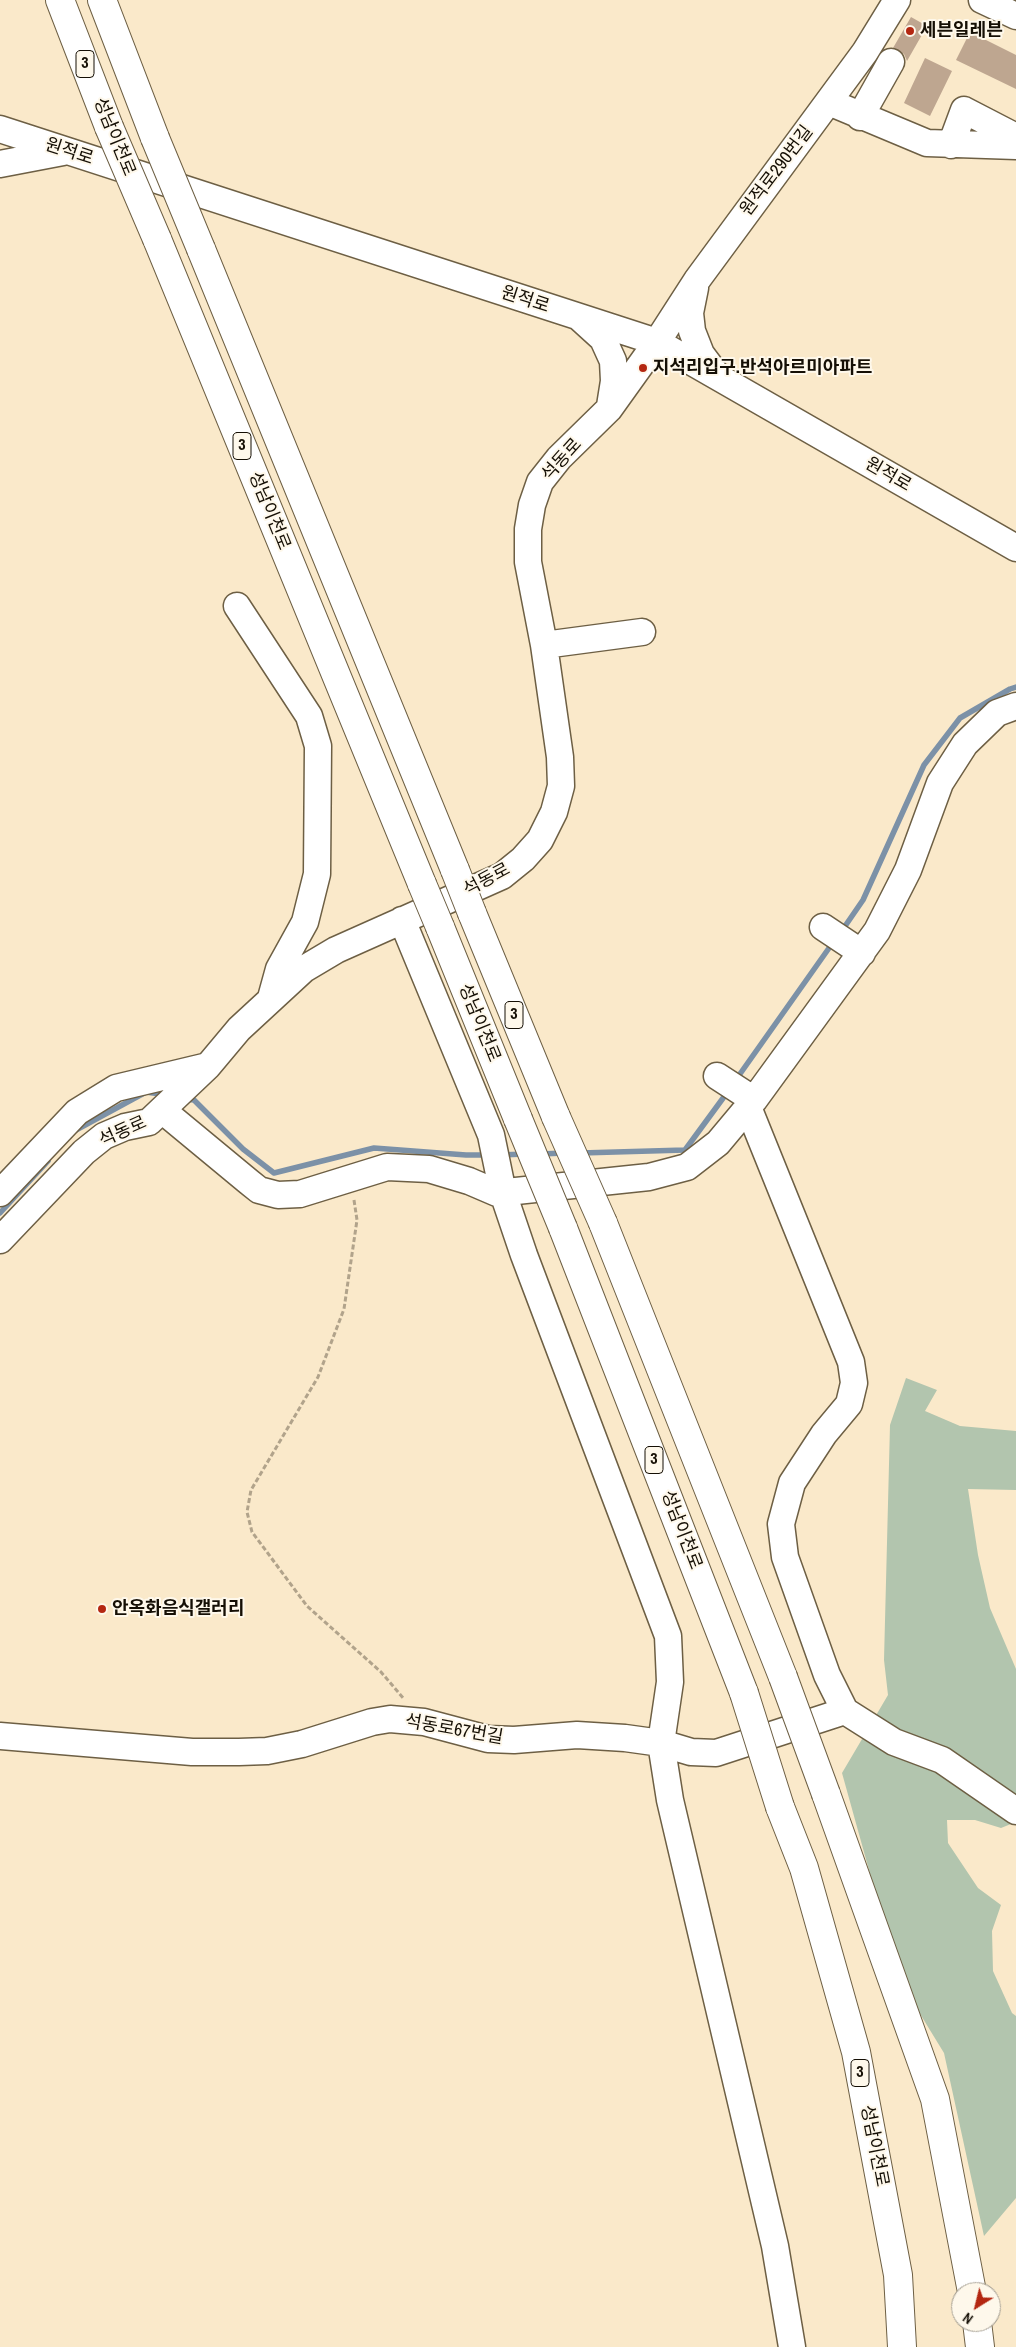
<!DOCTYPE html>
<meta charset="utf-8">
<style>
body{margin:0}
#map{position:relative;width:1016px;height:2347px;overflow:hidden;background:#fae9ca;font-family:"Archivo Narrow",sans-serif}
canvas{display:block}
.north{position:absolute;left:951px;top:2282px;width:50px;height:50px;box-sizing:border-box;background:#fef8eb;border:1px solid #a19b8f;border-radius:50%;rotate:216deg;font-size:14px;font-weight:700;line-height:20px;text-align:center;color:#150f05}
.north::after{content:'';display:block;margin:auto;width:18px;height:22px;background:#b42711;clip-path:polygon(50% 0,100% 100%,50% 72%,0 100%)}
</style>
<div id="map">
<canvas width="1016" height="2347"></canvas>
<div class="north">N</div>
</div>
<script>
const ctx = document.querySelector('canvas').getContext('2d');
ctx.lineJoin = 'round';
function fill(path, color) {
  ctx.fillStyle = color;
  ctx.fill(path, 'evenodd');
}
function poly(rows) {
  const path = new Path2D();
  for (const r of rows) {
    path.moveTo(r[0], r[1]);
    for (let i = 2; i < r.length; i += 2) path.lineTo(r[i], r[i + 1]);
  }
  return path;
}
function strokePath(path, color, width, dash) {
  ctx.strokeStyle = color;
  ctx.lineWidth = width;
  ctx.lineCap = dash ? 'butt' : 'round';
  ctx.setLineDash(dash || []);
  ctx.stroke(path);
}
function drawText(font, color, halo, rows, align = 'center') {
  ctx.font = font + ' "Archivo Narrow","Noto Sans KR",sans-serif';
  ctx.lineWidth = 4;
  ctx.setLineDash([]);
  ctx.textBaseline = 'middle';
  ctx.strokeStyle = halo;
  ctx.fillStyle = color;
  for (const [text, x, y, turn = 0] of rows) {
    ctx.save();
    ctx.translate(x, y);
    ctx.rotate((+turn || 0) * Math.PI / 180);
    ctx.textAlign = isNaN(turn) ? turn : align;
    if (halo) ctx.strokeText(text, 0, 0);
    ctx.fillText(text, 0, 0);
    ctx.restore();
  }
}
fill(poly([
 [906,1378,937,1390,925,1411,960,1426,1016,1431,1016,1490,968,1489,978,1555,990,1608,1016,1669,1016,1822,1001,1828,975,1820,947,1820,948,1843,978,1888,1001,1905,992,1931,993,1971,1012,2013,1016,2016,1016,2198,984,2236,944,2053,914,2004,889,1942,842,1773,888,1695,884,1660,890,1425]
]), '#b2c5ae');
strokePath(poly([
 [841,932,863,900,924,765,960,718,1010,689,1016,687],
 [735,1081,834,941],
 [185,1099,194,1100,243,1149,274,1173,374,1148,466,1155,489,1155],
 [76,1130,146,1092,167,1095],
 [581,1153,685,1150,729,1090],
 [541,1154,564,1153],
 [501,1155,524,1154],
 [0,1213,48,1161]
]), '#7c91a7', 5.5);
fill(poly([
 [911,17,927,26,907,61,904,54,893,48],
 [970,32,1016,55,1016,89,956,60],
 [925,58,952,71,930,116,904,103]
]), '#bea690');
const minor = poly([
 [982,0,1016,16],
 [829,102,927,143,1016,146],
 [860,117,891,62],
 [0,129,657,342,1016,548],
 [951,145,964,110,1016,137],
 [0,164,63,152],
 [695,288,690,313,692,331,701,354,716,374],
 [581,319,603,339,613,361,614,381,610,406],
 [237,606,309,716,318,746,317,874,305,922,279,969,271,998],
 [544,645,642,632],
 [402,920,491,1135,503,1193,524,1255,668,1636,670,1682,661,1743,670,1800,775,2246,792,2347],
 [823,927,862,953],
 [717,1076,754,1100],
 [748,1107,851,1362,854,1383,849,1404,824,1434,792,1483,781,1524,785,1557,827,1675,845,1711,894,1742,942,1760,1016,1811],
 [162,1110,249,1182,259,1190,278,1195,300,1194,387,1167,429,1169,469,1181,497,1193,649,1177,687,1167,718,1143,754,1100,877,931,908,870,940,783,965,744,997,713,1016,706],
 [0,1193,77,1112,116,1088,208,1066],
 [0,1240,84,1152,104,1136,125,1127,149,1122,208,1066,239,1029,304,969,336,950,502,876,523,859,540,840,554,812,561,786,560,757,544,645,528,562,528,529,532,505,540,482,559,458,609,409,657,342,697,280,865,52,897,0],
 [0,1736,192,1752,239,1752,267,1751,302,1744,372,1722,390,1719,424,1722,488,1739,514,1740,577,1735,625,1738,661,1743,691,1752,716,1753,845,1711]
]);
const highway = poly([
 [60,0,109,127],
 [102,0,155,138],
 [157,239,422,884],
 [201,249,455,870],
 [472,913,556,1117],
 [440,927,518,1119],
 [603,1223,783,1677],
 [563,1228,744,1693],
 [826,1794,935,2099,972,2292],
 [780,1807,804,1868,856,2052,898,2275,902,2347],
 [977,2322,980,2347]
]);
strokePath(minor, '#6d5f44', 29);
strokePath(highway, '#6d5f44', 30);
strokePath(poly([
 [354,1200,357,1220,344,1309,318,1377,251,1490,247,1512,252,1532,307,1606,381,1672,404,1699]
]), '#b1a38b', 3, [5, 2.5]);
strokePath(minor, '#fff', 26);
strokePath(highway, '#fff', 28);
const highwayBridge = poly([
 [109,127,157,239],
 [155,138,201,249],
 [455,870,472,913],
 [422,884,440,927],
 [556,1117,603,1223],
 [518,1119,563,1228],
 [783,1677,826,1794],
 [744,1693,780,1807]
]);
strokePath(highwayBridge, '#6d5f44', 30, []);
strokePath(highwayBridge, '#fff', 28);
for (const [x, y, r, color] of [
 [910,31,5,"#b42711"],
 [643,368,5,"#b42711"],
 [102,1609,5,"#b42711"]
]) {
  const dot = new Path2D();
  dot.arc(x, y, r, 0, 2 * Math.PI);
  ctx.fillStyle = color;
  ctx.fill(dot);
  strokePath(dot, '#fef8eb', 2);
}
for (const [x, y, w] of [
 [85,64,18],
 [242,446,18],
 [514,1015,18],
 [654,1460,18],
 [860,2073,18]
]) {
  const box = new Path2D();
  box.roundRect(x - w / 2, y - 13.5, w, 27, 4);
  ctx.fillStyle = '#fef8eb';
  ctx.fill(box);
  strokePath(box, '#150f05', 1);
}
drawText('bold 16px', '#150f05', null, [
 ["3",85,64],
 ["3",242,446],
 ["3",514,1015],
 ["3",654,1460],
 ["3",860,2073]
]);
drawText('bold 18px', '#150f05', '#fef8eb', [
 ["세븐일레븐",920,31],
 ["지석리입구.반석아르미아파트",653,368],
 ["안옥화음식갤러리",112,1609]
], 'left');
drawText('18px', '#150f05', '#fef8eb', [
 ["성남이천로",114,137,68],
 ["원적로",69,152,18],
 ["원적로290번길",777,171,-53],
 ["원적로",525,300,18],
 ["석동로",562,460,-48],
 ["원적로",888,475,30],
 ["성남이천로",269,511,68],
 ["석동로",487,880,-28],
 ["성남이천로",479,1023,68],
 ["석동로",123,1132,-24],
 ["성남이천로",681,1530,69],
 ["석동로67번길",454,1730,10],
 ["성남이천로",874,2146,79]
]);
</script>
